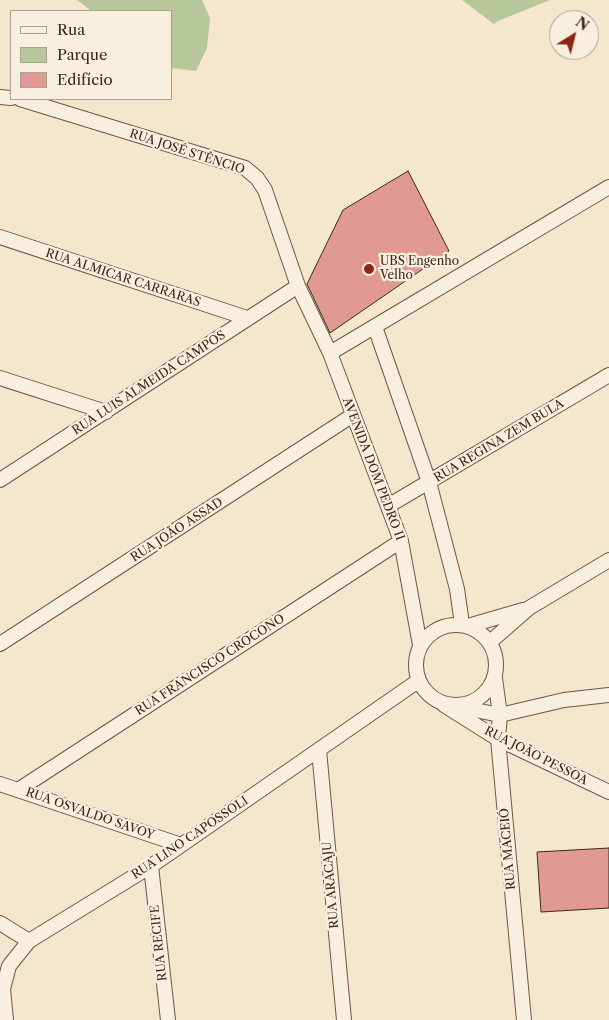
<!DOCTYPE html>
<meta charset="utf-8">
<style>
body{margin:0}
#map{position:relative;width:609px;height:1020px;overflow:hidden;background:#f5e6ce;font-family:"Libre Caslon Text",serif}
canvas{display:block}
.legend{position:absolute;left:10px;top:10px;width:162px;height:90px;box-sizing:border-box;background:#f8efdf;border:1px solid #ada090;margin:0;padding:6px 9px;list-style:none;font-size:15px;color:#3c2a19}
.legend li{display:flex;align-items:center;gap:10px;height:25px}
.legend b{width:25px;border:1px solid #ada090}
.north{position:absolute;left:549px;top:10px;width:50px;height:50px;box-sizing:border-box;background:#f8efdf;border:1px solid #ada090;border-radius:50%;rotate:36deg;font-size:14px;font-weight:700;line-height:20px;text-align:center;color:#3c2a19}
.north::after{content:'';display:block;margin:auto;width:18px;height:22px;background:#8f2418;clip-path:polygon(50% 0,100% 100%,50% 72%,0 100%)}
</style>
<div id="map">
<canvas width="609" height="1020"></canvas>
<ul class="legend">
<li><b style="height:6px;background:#f8efdf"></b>Rua</li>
<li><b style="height:14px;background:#b8c69b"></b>Parque</li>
<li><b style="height:14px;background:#e09a93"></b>Edifício</li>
</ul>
<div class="north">N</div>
</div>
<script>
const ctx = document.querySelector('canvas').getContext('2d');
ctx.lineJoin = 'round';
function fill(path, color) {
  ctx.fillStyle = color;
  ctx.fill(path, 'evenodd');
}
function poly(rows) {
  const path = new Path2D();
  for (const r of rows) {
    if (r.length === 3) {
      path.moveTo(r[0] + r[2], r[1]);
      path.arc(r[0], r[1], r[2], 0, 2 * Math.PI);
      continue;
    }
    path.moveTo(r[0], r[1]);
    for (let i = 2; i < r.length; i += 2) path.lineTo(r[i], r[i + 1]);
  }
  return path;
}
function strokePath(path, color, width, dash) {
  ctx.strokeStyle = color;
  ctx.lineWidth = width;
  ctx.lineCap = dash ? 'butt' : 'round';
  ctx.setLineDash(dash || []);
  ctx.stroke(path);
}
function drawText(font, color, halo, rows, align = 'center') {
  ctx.font = font + ' "Libre Caslon Text",serif';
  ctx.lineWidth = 4.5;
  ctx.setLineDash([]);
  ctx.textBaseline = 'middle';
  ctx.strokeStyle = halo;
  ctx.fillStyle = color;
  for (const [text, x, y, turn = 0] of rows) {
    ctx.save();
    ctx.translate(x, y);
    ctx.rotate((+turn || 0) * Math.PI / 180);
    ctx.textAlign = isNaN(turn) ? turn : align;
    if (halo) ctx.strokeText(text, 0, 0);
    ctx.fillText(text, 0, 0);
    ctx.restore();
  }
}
fill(poly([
 [77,0,202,0,210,18,207,48,196,71,171,68,171,11,92,11],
 [462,0,550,0,498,21,494,24]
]), '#b8c69b');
const building = poly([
 [408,171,449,251,330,333,307,284,343,210,408,171],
 [609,848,609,908,541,912,537,852,609,848]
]);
fill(building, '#e09a93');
strokePath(building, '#3c2a19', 1);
const street = poly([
 [0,97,11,98],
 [20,99,245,168,257,178,265,190,298,286,330,353,401,541,420,645],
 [0,237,247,318],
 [375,327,429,482,457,589,462,624],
 [330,353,609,187],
 [0,378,106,412],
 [0,480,298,286],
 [388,506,609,375],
 [456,665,40],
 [468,626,523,610],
 [490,642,529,608,609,560],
 [0,644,353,415],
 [495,678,500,715,498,739,524,1020],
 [444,705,498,739,609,792],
 [460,707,500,715,564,700,609,695],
 [319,750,344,1020],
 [0,784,181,845],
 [18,790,401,541],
 [151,866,168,1020],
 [0,923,29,941],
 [6,1020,3,989,9,966,29,941,151,866,418,681]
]);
strokePath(street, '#6a5946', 16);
strokePath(street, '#f8efdf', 14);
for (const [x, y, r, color] of [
 [369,269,6,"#8f2418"]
]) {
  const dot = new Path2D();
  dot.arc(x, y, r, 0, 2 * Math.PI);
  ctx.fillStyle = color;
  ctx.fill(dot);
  strokePath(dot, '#f8efdf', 2);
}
drawText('12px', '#3c2a19', '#f8efdf', [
 ["RUA JOSÉ STÊNCIO",187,152,18],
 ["RUA ALMICAR CARRARAS",123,278,18],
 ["RUA LUIS ALMEIDA CAMPOS",149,383,-33],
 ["RUA REGINA ZEM BULA",499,441,-31],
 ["AVENIDA DOM PEDRO II",373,469,69],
 ["RUA JOÃO ASSAD",177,530,-33],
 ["RUA FRANCISCO CROCONO",210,665,-33],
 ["RUA JOÃO PESSOA",536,756,27],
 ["RUA OSVALDO SAVOY",90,814,19],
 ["RUA LINO CAPOSSOLI",190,838,-34],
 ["RUA MACEIÓ",508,849,-95],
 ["RUA ARACAJU",331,885,-95],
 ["RUA RECIFE",159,943,-96]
]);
drawText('12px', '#3c2a19', '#f8efdf', [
 ["UBS Engenho",380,262],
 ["Velho",380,276]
], 'left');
</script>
